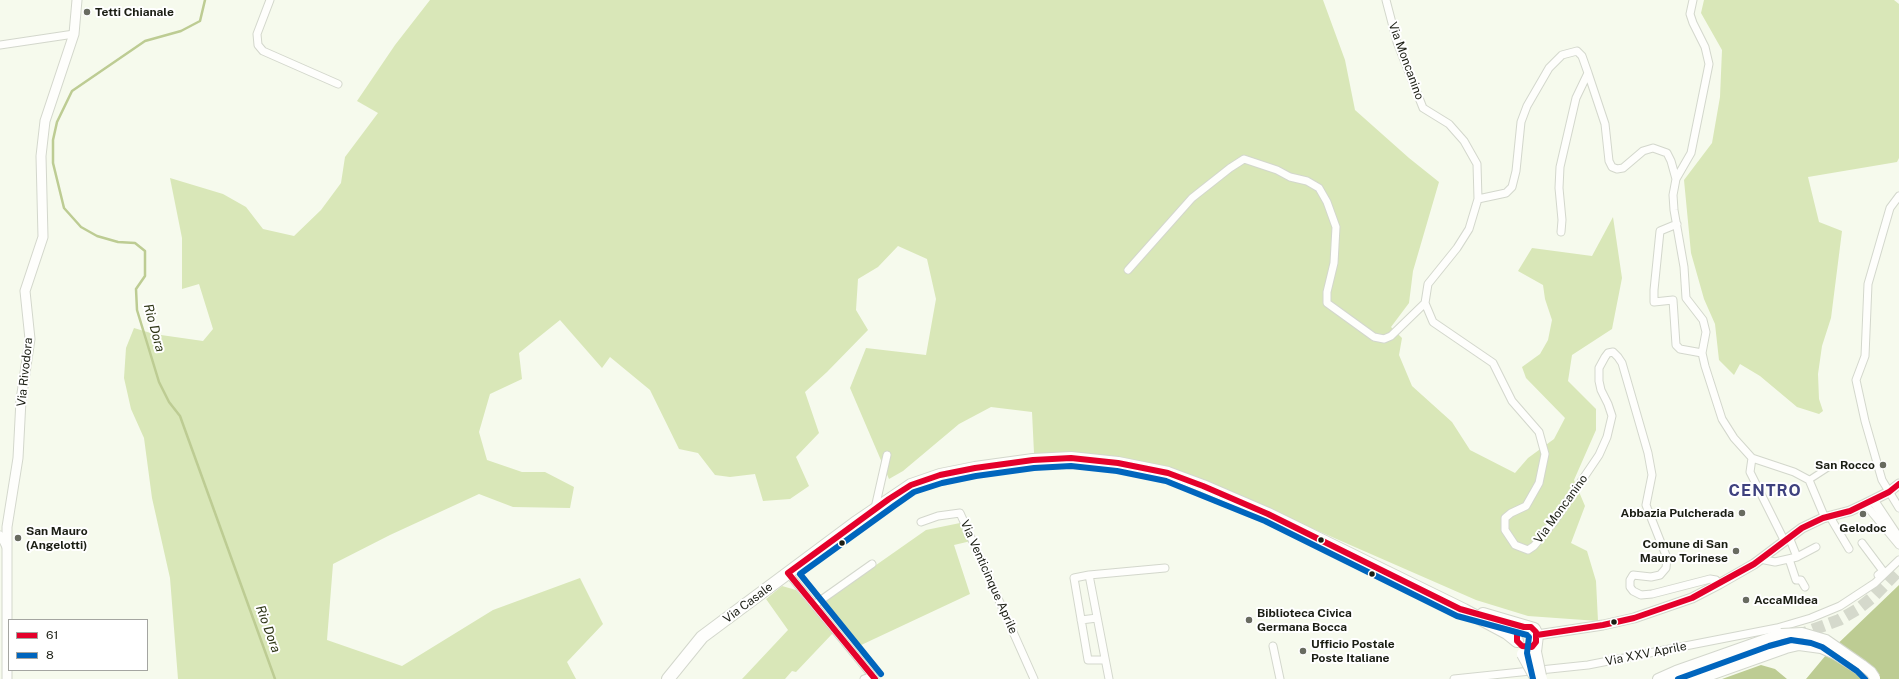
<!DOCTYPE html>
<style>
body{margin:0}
#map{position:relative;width:1899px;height:679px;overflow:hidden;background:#f6faed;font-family:"Public Sans",sans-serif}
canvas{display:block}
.legend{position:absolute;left:8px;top:619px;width:140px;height:52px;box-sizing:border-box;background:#fff;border:1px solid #a4a5a1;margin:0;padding:5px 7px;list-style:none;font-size:12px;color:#1b1e14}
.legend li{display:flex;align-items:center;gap:8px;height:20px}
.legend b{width:20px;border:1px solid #a4a5a1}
</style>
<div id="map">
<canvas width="1899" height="679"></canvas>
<ul class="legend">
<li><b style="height:5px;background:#e4002b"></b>61</li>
<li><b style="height:5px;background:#0065bd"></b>8</li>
</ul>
</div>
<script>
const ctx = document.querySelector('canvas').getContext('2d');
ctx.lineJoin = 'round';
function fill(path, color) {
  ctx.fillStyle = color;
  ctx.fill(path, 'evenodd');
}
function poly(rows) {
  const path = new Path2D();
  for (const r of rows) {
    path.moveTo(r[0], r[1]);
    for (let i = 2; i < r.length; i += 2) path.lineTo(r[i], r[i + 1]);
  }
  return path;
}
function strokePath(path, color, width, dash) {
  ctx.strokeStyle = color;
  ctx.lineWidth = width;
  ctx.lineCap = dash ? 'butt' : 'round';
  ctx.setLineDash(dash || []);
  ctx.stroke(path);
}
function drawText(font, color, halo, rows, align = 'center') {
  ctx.font = font + ' "Public Sans",sans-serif';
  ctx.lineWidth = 4;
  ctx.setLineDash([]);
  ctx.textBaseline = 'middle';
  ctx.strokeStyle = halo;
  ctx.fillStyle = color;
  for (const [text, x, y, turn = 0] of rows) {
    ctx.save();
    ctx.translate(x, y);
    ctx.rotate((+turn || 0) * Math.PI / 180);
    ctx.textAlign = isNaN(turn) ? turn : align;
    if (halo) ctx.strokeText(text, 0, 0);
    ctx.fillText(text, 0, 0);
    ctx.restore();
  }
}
fill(poly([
 [430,0,1323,0,1345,60,1355,110,1409,158,1439,182,1413,271,1409,303,1391,327,1402,338,1399,355,1412,386,1452,422,1470,450,1515,473,1528,458,1554,439,1565,418,1526,378,1522,367,1540,354,1548,340,1552,320,1545,299,1543,285,1518,271,1532,248,1592,256,1613,217,1622,278,1612,329,1572,355,1568,381,1596,409,1596,430,1574,480,1585,506,1571,543,1587,551,1596,581,1598,621,1528,616,1476,600,1197,478,1071,453,1034,453,1032,412,991,407,959,424,903,471,889,479,850,388,866,348,926,355,936,299,927,259,898,246,878,267,858,279,856,310,868,330,827,372,805,392,819,433,796,457,809,486,790,499,763,501,755,474,730,477,715,475,698,453,679,449,650,390,610,357,602,368,560,320,519,353,522,379,490,394,479,432,487,460,522,472,545,472,574,487,570,508,513,507,479,494,390,535,333,564,327,640,402,666,493,610,580,578,603,624,567,662,576,679,178,679,170,578,152,498,144,438,131,409,124,378,126,348,134,328,154,334,203,341,213,329,199,284,182,289,182,238,170,178,223,194,246,207,263,229,294,236,321,210,341,183,345,157,378,113,357,101,395,45],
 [1704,0,1894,0,1899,4,1899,158,1897,162,1808,177,1819,222,1842,231,1831,318,1822,346,1818,374,1819,399,1823,411,1819,414,1797,407,1760,376,1740,364,1734,375,1719,360,1715,324,1704,299,1691,253,1684,180,1712,143,1720,97,1722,50,1701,13],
 [960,523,971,541,954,545,970,594,859,646,822,603,926,530],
 [782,586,796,590,833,633,796,672,792,671,785,679,742,679,788,630,766,599]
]), '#d9e7b8');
fill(poly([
 [1899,585,1899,679,1806,679,1826,655],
 [1761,665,1775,669,1787,679,1722,679]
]), '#bdcc93');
strokePath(poly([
 [205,0,200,21,181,31,145,41,72,91,57,122,53,140,53,163,64,208,81,227,97,236,118,242,135,243,145,251,145,276,136,289,137,310,159,382,169,402,180,416,275,679]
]), '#bdcc93', 2.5);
strokePath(poly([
 [1796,636,1839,620,1858,609,1873,597,1899,570]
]), '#d5d9cc', 12, [12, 6]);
const pedestrian = poly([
 [1809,480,1829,467]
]);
const minor = poly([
 [270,0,257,34,258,45,263,51,338,84],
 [1386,0,1397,42,1423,108,1449,124,1464,141,1477,164,1478,199,1469,229,1457,248,1428,284,1425,303,1433,322,1493,363,1512,401,1539,432,1545,454,1539,483,1526,506,1511,513,1505,518,1505,530,1515,545,1528,550,1534,546,1553,523,1599,455,1607,437,1612,416,1608,404,1601,390,1599,381,1599,368,1605,357,1608,353,1613,352,1618,357,1622,363,1648,453,1652,475,1646,505,1667,558,1666,568,1660,575,1651,577,1633,575,1630,580,1630,587,1633,591,1641,595,1652,594,1710,579,1716,580,1719,584],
 [1693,0,1690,14,1693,23,1705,47,1709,64,1691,153,1676,179,1673,195,1674,210,1684,267,1686,298,1703,320,1706,332,1702,353,1705,366,1722,419,1734,438,1752,458,1794,472,1809,480,1825,518],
 [0,45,74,34],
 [1899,196,1890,208,1868,284,1865,356,1856,380,1865,421,1882,480,1899,508],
 [1478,199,1506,193,1512,187,1516,171,1521,122,1527,106,1549,68,1562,55,1577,51,1582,56,1588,73],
 [1677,224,1660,231,1654,290,1654,302,1673,300,1676,345,1680,349,1702,353],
 [1561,232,1562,220,1559,188,1560,167,1576,98,1588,73,1605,124,1609,161,1612,167,1617,169,1623,168,1643,151,1653,148,1667,153,1671,161,1676,179],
 [1128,270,1192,198,1230,168,1244,159,1277,170,1290,177,1307,181,1319,188,1327,202,1336,227,1334,263,1327,292,1327,303,1374,337,1384,339,1391,336,1425,303],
 [1752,458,1750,472,1784,540],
 [1865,504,1899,545],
 [875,508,887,455],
 [1830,517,1849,549],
 [921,522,938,516,960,513,1034,679],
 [0,535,7,549],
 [1789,537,1797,557,1816,547],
 [1862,543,1883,571,1878,575],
 [1760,559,1775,562,1797,557],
 [1789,559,1796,580,1801,580,1805,587],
 [788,573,875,679],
 [1089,575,1074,578,1088,660,1105,660],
 [814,605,872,564],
 [1081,620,1097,618],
 [1273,646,1280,679],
 [864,679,873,676],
 [1109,679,1089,575,1165,568],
 [1454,679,1588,665,1777,628,1811,618,1840,606,1875,583,1899,560]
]);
const tertiary = poly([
 [1873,500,1899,539],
 [1537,635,1603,625,1634,618,1692,598,1719,584,1754,564,1802,528,1823,518,1850,511,1865,504,1889,492,1899,484],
 [7,679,7,527,18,458,21,400,30,339,25,291,43,237,41,156,45,121,74,34,77,0]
]);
const secondary = poly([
 [1658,679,1676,671,1781,634],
 [1699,679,1786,648,1799,645,1821,648,1835,654,1867,674]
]);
const primary = poly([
 [1483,614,1534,629,1537,635,1535,652],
 [668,679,702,637,855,523,911,485,940,475,975,468,1033,460,1071,458,1118,463,1168,473,1203,486,1268,514,1464,610,1507,633,1517,641],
 [1676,679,1787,640]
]);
strokePath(pedestrian, '#d3d7cc', 8);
strokePath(minor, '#d3d7cc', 9);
strokePath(tertiary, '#d3d7cc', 11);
strokePath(secondary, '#d3d7cc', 12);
strokePath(primary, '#d3d7cc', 14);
strokePath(pedestrian, '#fefefc', 5.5);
strokePath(minor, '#fefefc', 7);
strokePath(tertiary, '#fefefc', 9);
strokePath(secondary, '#fefefc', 10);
strokePath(primary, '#fefefc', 12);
const secondaryBridge = poly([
 [1781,634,1802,633,1826,640,1862,665,1871,672,1875,678]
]);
const primaryBridge = poly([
 [1535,652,1540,676],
 [1523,654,1534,674,1541,679]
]);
strokePath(secondaryBridge, '#d3d7cc', 12, []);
strokePath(primaryBridge, '#d3d7cc', 14, []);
strokePath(secondaryBridge, '#fefefc', 10);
strokePath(primaryBridge, '#fefefc', 12);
strokePath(poly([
 [788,573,889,499,911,485,940,475,975,468,1033,460,1071,458,1118,463,1168,473,1203,486,1268,514,1460,609,1524,627,1531,627,1536,632,1536,642,1532,647,1522,646,1517,641,1517,634],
 [788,573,875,679],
 [1537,635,1603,625,1634,618,1692,598,1754,564,1802,528,1823,518,1850,511,1889,492,1899,484]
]), '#e4002b', 6);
strokePath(poly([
 [881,674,800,574,894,506,914,492,942,483,976,476,1034,468,1071,466,1117,471,1166,481,1265,521,1457,616,1527,635,1529,637,1527,653,1533,679],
 [1678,679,1769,646,1791,640,1811,643,1822,647,1857,671,1865,679]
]), '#0065bd', 6);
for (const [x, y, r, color] of [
 [87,12,4,"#686b60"],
 [1883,465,4,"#686b60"],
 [1742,513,4,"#686b60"],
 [1863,514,4,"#686b60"],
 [18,538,4,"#686b60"],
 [1321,540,3.5,"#1b1e14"],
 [842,543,3.5,"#1b1e14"],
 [1736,551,4,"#686b60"],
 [1372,574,3.5,"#1b1e14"],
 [1746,600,4,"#686b60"],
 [1249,620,4,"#686b60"],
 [1614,622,3.5,"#1b1e14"],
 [1303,651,4,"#686b60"]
]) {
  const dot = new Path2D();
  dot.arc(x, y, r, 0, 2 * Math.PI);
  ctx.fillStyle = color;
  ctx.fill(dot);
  strokePath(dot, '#fff', 1.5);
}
drawText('bold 12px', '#1b1e14', '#fff', [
 ["Tetti Chianale",95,12],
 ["San Rocco",1875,465,"right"],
 ["Abbazia Pulcherada",1734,513,"right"],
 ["Gelodoc",1863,528,"center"],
 ["San Mauro",26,531],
 ["(Angelotti)",26,545],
 ["Comune di San",1728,544,"right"],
 ["Mauro Torinese",1728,558,"right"],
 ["AccaMIdea",1754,600],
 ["Biblioteca Civica",1257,613],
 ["Germana Bocca",1257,627],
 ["Ufficio Postale",1311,644],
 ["Poste Italiane",1311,658]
], 'left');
drawText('12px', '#1b1e14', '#fff', [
 ["Via Moncanino",1406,61,70],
 ["Via Rivodora",25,372,-84],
 ["Via Moncanino",1561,509,-54],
 ["Via Venticinque Aprile",989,577,66],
 ["Via Casale",748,603,-37],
 ["Via XXV Aprile",1646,654,-11]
]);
drawText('italic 13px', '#2d3515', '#fff', [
 ["Rio Dora",154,328,75],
 ["Rio Dora",268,629,70]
]);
ctx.letterSpacing = '1px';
drawText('bold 16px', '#3e417e', '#fff', [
 ["CENTRO",1765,491]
]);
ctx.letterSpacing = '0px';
</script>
